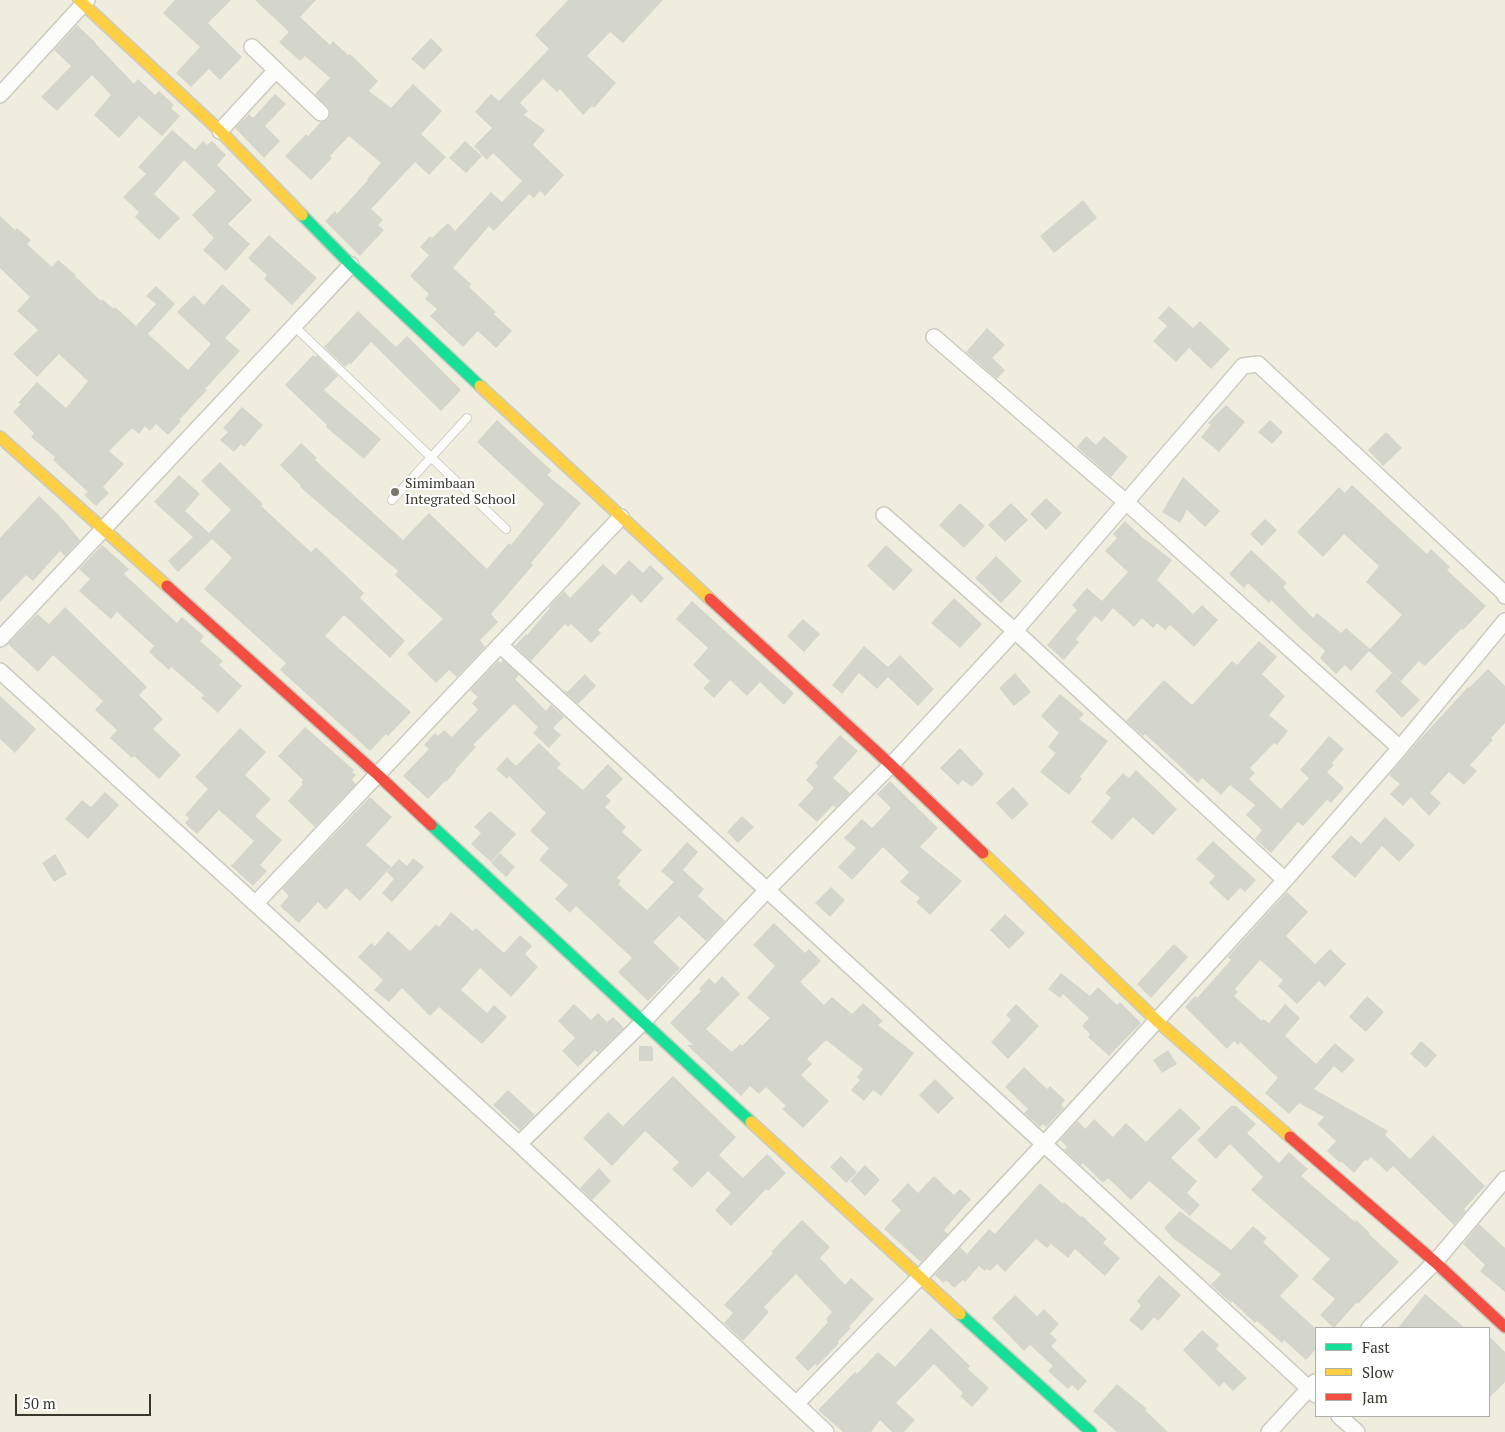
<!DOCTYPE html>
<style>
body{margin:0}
#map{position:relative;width:1505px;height:1432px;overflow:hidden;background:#eeedde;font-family:"PT Serif",serif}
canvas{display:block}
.legend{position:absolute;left:1315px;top:1327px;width:175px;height:90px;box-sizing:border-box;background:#fff;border:1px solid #afafab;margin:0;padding:6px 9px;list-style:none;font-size:15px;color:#37372c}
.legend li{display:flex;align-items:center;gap:10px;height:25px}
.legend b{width:25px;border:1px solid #afafab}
.scale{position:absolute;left:15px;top:1394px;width:136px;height:22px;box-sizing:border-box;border:2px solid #37372c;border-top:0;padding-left:6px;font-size:15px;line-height:18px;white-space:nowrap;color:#37372c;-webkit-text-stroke:4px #fff;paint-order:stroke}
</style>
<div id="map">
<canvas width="1505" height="1432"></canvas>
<ul class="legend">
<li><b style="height:6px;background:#16e098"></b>Fast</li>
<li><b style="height:6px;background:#ffcf43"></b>Slow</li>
<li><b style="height:6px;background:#f24e42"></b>Jam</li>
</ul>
<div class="scale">50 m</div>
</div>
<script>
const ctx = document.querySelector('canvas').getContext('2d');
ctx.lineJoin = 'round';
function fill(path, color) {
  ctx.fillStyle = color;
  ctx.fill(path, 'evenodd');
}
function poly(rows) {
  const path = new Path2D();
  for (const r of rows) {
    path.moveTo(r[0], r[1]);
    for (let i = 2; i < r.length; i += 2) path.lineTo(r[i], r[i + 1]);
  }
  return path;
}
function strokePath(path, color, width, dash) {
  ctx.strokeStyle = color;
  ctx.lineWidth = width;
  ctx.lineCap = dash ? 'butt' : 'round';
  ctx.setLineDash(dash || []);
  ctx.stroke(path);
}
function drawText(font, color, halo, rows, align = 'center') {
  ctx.font = font + ' "PT Serif",serif';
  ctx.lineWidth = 4;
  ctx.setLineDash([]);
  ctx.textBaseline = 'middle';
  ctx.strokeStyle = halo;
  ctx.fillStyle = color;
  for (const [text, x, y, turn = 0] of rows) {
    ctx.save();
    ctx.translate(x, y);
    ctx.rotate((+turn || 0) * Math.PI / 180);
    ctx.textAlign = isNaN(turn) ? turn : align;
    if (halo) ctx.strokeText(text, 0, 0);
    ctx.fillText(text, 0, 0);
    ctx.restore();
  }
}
fill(poly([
 [175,0,231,0,208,23,242,57,220,80,209,69,191,87,176,73,200,47,163,13],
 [255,0,316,0,300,17,330,45,333,41,348,55,350,54,378,81,369,91,391,108,413,84,442,111,421,134,446,157,429,175,415,162,371,209,383,220,378,225,384,230,360,256,325,221,335,211,337,214,368,180,367,179,381,163,349,136,330,156,332,158,311,180,285,156,306,134,308,136,321,122,328,119,330,115,330,110,315,94,330,78,305,56,300,61,279,42,289,32],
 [568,0,663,0,623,43,610,32,587,56,616,83,594,108,592,106,583,115,560,89,557,92,543,79,520,103,528,111,524,115,545,130,533,145,564,175,545,196,540,191,534,198,529,194,494,231,489,226,453,268,471,284,469,287,496,312,494,314,512,331,496,348,478,331,463,347,430,316,437,309,425,299,429,294,410,276,429,255,420,247,430,236,432,238,448,223,455,231,491,192,502,202,522,181,493,153,487,160,474,146,492,128,475,112,491,94,499,101,549,49,535,35],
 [77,25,96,43,95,43,134,84,138,79,155,95,159,91,174,105,171,108,180,116,162,136,139,116,119,138,94,115,111,95,92,75,57,111,41,97,71,66,54,50],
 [431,38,443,50,424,70,411,59],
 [275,94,286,104,265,126,280,141,264,158,235,128,249,114,253,118],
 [172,130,195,150,203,141,207,145,212,141,226,155,217,165,252,200,228,224,250,244,226,271,203,250,214,238,192,215,216,191,184,160,154,194,180,218,159,240,135,217,139,212,123,197,146,174,138,167],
 [465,141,482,156,466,173,449,158],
 [1083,200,1097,218,1054,253,1040,236],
 [0,216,15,230,17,228,31,240,27,244,52,267,58,260,76,275,75,276,101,301,102,299,114,309,115,307,136,326,156,304,146,296,156,286,175,304,148,334,188,370,211,344,177,312,194,295,204,305,222,284,251,310,225,338,240,351,205,389,207,390,179,420,181,421,168,435,156,424,150,431,145,426,139,434,132,428,109,451,124,464,103,487,109,493,96,506,84,495,88,492,53,460,55,457,31,437,34,433,13,412,21,404,18,403,37,382,66,408,88,381,59,354,37,377,13,354,38,330,17,311,30,297,0,268],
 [269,235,317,278,292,305,264,279,267,275,248,258],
 [1169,306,1193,328,1200,321,1230,349,1211,369,1189,348,1176,362,1153,341,1167,326,1158,318],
 [358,311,396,347,407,336,461,390,441,411,371,342,351,364,349,363,345,367,324,347],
 [987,328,1005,345,992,358,1005,370,997,379,966,352],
 [313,355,315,357,317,355,338,376,324,390,381,439,364,459,326,427,327,425,285,385],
 [1226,405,1245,422,1219,452,1201,437,1211,425,1208,423],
 [242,407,263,425,244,447,241,444,234,452,220,440,228,432,223,428],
 [497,420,552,471,547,475,581,503,531,563,533,565,491,614,498,622,480,640,485,647,457,677,449,670,436,683,407,654,443,619,395,575,398,571,300,487,301,486,280,465,301,443,317,458,315,460,403,540,429,513,487,569,509,543,511,545,544,504,477,442],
 [1270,420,1283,432,1272,444,1258,432],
 [1386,432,1402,448,1383,466,1368,450],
 [1086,436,1096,445,1104,436,1128,457,1111,477,1077,447],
 [220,462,263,504,261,506,311,552,316,547,364,593,360,598,405,641,390,658,344,615,325,636,411,712,388,736,386,734,370,751,280,670,286,663,204,589,232,558,212,539,178,572,168,561,193,537,154,502,179,475,200,494,185,511,209,533,231,510,201,481],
 [1183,477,1220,511,1205,527,1187,510,1180,523,1162,512],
 [1352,485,1427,554,1431,549,1450,567,1447,570,1486,606,1463,630,1461,629,1425,666,1419,661,1401,681,1369,651,1351,671,1345,665,1336,674,1320,658,1325,651,1302,630,1271,600,1269,603,1248,583,1244,588,1229,574,1251,550,1287,583,1283,587,1313,618,1317,613,1341,633,1346,628,1370,649,1402,615,1366,582,1379,566,1344,534,1323,557,1297,532,1339,487,1345,493],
 [39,496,58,514,80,540,65,556,60,551,33,581,26,575,0,602,0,538],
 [1046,498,1062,513,1046,530,1030,514],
 [960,503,985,526,964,548,939,525],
 [1011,503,1028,520,1005,542,988,525],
 [1265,519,1277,530,1262,546,1250,534],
 [1125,521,1142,537,1172,560,1157,580,1193,614,1202,605,1218,620,1194,647,1170,625,1165,630,1157,623,1153,628,1142,618,1134,627,1113,608,1102,622,1095,616,1076,639,1079,642,1064,660,1047,645,1077,610,1072,605,1087,588,1102,601,1128,572,1105,551,1117,538,1113,534],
 [102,545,129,569,124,574,177,623,182,617,204,636,200,641,223,661,219,665,242,686,218,713,201,698,204,695,171,667,169,670,149,652,154,646,117,612,111,619,79,591,90,579,79,569],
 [886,545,913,570,894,591,867,566],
 [996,556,1022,581,1001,603,975,578],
 [629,560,643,573,650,565,664,578,641,603,632,594,598,630,601,633,591,643,571,624,568,627,565,624,531,661,515,646,526,634,527,635,550,608,549,607,564,591,570,598,603,564,615,575],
 [954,598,982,624,960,648,931,623],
 [692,601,794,693,784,705,760,682,747,696,730,680,714,698,703,688,710,681,693,665,708,648,676,619],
 [65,607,147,687,139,695,163,719,153,729,181,755,159,779,134,756,132,758,110,738,117,730,95,710,103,701,53,655,38,672,8,644,37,614,49,624],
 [803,619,820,634,804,652,787,636],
 [1259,641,1277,657,1262,674,1285,696,1269,715,1288,731,1277,745,1274,743,1250,768,1255,773,1249,779,1281,809,1309,778,1300,770,1329,736,1344,749,1332,763,1334,765,1327,772,1344,788,1331,803,1327,800,1303,826,1298,822,1271,853,1255,839,1262,830,1246,815,1255,805,1230,785,1221,795,1202,778,1198,783,1145,734,1143,736,1126,721,1164,680,1192,705,1232,661,1237,665],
 [864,646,888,667,900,655,934,689,918,706,888,677,877,689,859,673,842,694,832,685],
 [503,660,519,675,515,679,546,711,551,705,564,717,553,728,561,735,549,748,533,733,538,727,514,704,473,745,476,747,455,770,456,771,446,782,445,781,428,799,403,776,429,749,424,745,435,733,438,736,444,730,452,737,478,710,472,703,478,697,470,690,498,661,500,663],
 [1488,669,1505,686,1505,723,1491,738,1493,740,1470,765,1477,771,1464,785,1449,772,1430,793,1441,803,1429,816,1411,797,1403,806,1390,794,1400,784,1389,775,1421,738,1468,687,1469,688],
 [1015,673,1031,692,1014,706,999,688],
 [1392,673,1420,700,1402,718,1375,691],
 [585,674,596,686,578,704,564,691,565,690,567,692],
 [1060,694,1084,714,1079,719,1108,741,1080,777,1082,779,1069,795,1040,772,1056,753,1048,747,1059,733,1041,716],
 [0,696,36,729,15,753,0,739],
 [305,727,354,770,352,772,356,775,352,780,356,784,315,827,288,801,303,784,301,782,303,780,278,756],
 [240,728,266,752,245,775,271,799,255,816,282,840,260,865,267,871,253,886,231,866,254,841,219,810,197,834,185,823,189,818,185,815,208,789,195,777],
 [840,735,858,751,833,778,850,793,836,808,833,805,817,822,798,805,814,788,806,780,818,766,815,763],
 [539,743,561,764,557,768,583,790,608,764,623,779,606,796,611,801,605,807,626,827,622,832,642,850,617,878,621,881,618,884,647,910,674,882,661,871,687,842,698,852,683,870,704,889,698,896,725,921,706,941,679,916,653,942,680,968,648,1001,618,972,632,958,576,906,570,913,555,899,568,885,539,860,549,848,530,831,546,813,509,776,507,779,496,769,507,757,516,766],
 [960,748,984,774,972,787,963,780,958,785,940,768],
 [1136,770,1177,809,1153,835,1133,817,1112,840,1091,822,1111,798,1105,793,1123,773,1129,778],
 [890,781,938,828,920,847,962,881,930,915,916,902,920,898,900,882,909,872,883,847,852,880,838,867,856,848,844,838,862,819,872,828,891,808,877,794],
 [1013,787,1029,804,1012,820,996,803],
 [105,792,119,805,88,839,65,819,82,800,91,807],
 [370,797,392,817,366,845,391,867,360,901,346,888,326,910,318,902,299,923,280,906,289,896,282,889],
 [490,811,516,834,491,862,471,844,481,833,474,827],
 [742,816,754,827,738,843,727,832],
 [1385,817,1415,845,1399,862,1382,846,1355,878,1331,857,1351,835,1361,844],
 [1213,841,1256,880,1245,892,1240,888,1228,901,1209,883,1215,876,1196,859],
 [500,853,515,867,506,877,491,863],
 [55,854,67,874,54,882,42,863],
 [413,858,424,867,392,902,382,893,394,879,387,872,399,859,407,866],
 [831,887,845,900,830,917,815,903],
 [1287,892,1308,912,1286,936,1315,964,1330,949,1346,964,1325,987,1319,981,1297,1004,1278,986,1283,980,1260,960,1235,989,1238,992,1234,996,1262,1021,1263,1019,1269,1023,1285,1004,1300,1018,1285,1036,1316,1064,1335,1043,1355,1060,1342,1073,1334,1066,1314,1089,1388,1131,1385,1135,1410,1159,1433,1135,1485,1186,1464,1209,1466,1211,1454,1225,1393,1166,1387,1172,1371,1157,1367,1161,1365,1160,1354,1173,1341,1161,1340,1163,1327,1151,1336,1141,1317,1124,1324,1117,1299,1103,1289,1114,1265,1093,1278,1078,1240,1042,1238,1045,1234,1041,1227,1049,1185,1007,1195,996,1197,998,1231,960,1228,957],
 [451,912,473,931,476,928,504,953,520,935,532,946,525,954,538,967,511,997,480,968,461,990,487,1013,494,1005,507,1017,482,1044,439,1007,430,1016,402,988,389,1002,374,990,383,980,358,957,371,943,375,946,388,931,410,951,436,924,439,927],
 [1005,914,1025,933,1009,949,990,930],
 [774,923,805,953,809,949,821,961,800,982,824,1005,832,997,852,1014,863,1003,883,1021,878,1025,914,1053,881,1096,873,1090,864,1101,851,1090,860,1080,857,1077,863,1069,826,1040,807,1059,812,1064,801,1075,829,1101,803,1128,782,1109,786,1106,766,1087,759,1094,750,1086,741,1096,687,1045,693,1045,670,1023,701,991,699,989,709,978,715,984,722,976,740,994,706,1029,732,1052,740,1044,742,1046,770,1018,747,998,775,966,753,945],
 [1174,944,1188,957,1151,998,1137,984],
 [1061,973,1090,996,1098,987,1117,1005,1120,1002,1141,1023,1109,1056,1088,1037,1090,1034,1082,1026,1089,1018,1063,994,1060,998,1048,989],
 [1367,996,1384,1012,1366,1032,1349,1017],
 [574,1004,591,1020,598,1013,607,1022,613,1017,624,1028,598,1053,595,1050,578,1067,562,1051,575,1038,558,1021],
 [1016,1004,1039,1026,1008,1059,991,1042,1011,1020,1006,1015],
 [1421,1041,1437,1055,1426,1068,1410,1054],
 [639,1046,651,1046,653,1048,653,1061,639,1061],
 [1168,1050,1177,1064,1162,1073,1153,1060],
 [1024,1067,1047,1089,1050,1086,1065,1100,1061,1105,1064,1108,1046,1127,1043,1124,1040,1127,1024,1113,1028,1109,1005,1087],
 [673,1076,736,1137,719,1155,743,1178,767,1154,786,1173,768,1191,766,1189,731,1226,715,1210,731,1193,708,1171,692,1188,672,1169,679,1162,645,1131,612,1166,583,1138,608,1112,623,1126],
 [935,1079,954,1098,938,1114,919,1095],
 [508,1090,535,1115,520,1130,493,1105],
 [1231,1106,1236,1106,1256,1124,1247,1133,1279,1163,1289,1152,1308,1169,1301,1176,1355,1222,1356,1220,1370,1233,1369,1234,1399,1262,1358,1304,1357,1302,1334,1328,1320,1315,1335,1299,1312,1279,1330,1259,1251,1190,1263,1177,1230,1144,1216,1159,1197,1140],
 [1180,1108,1201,1128,1171,1158,1197,1181,1187,1193,1200,1205,1190,1216,1149,1181,1131,1200,1108,1178,1103,1183,1083,1163,1081,1165,1064,1150,1067,1147,1060,1140,1078,1121,1085,1129,1094,1119,1113,1137,1126,1123,1146,1142],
 [841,1156,857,1172,846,1183,830,1167],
 [865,1165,880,1180,865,1196,850,1181],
 [599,1168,611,1181,592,1200,580,1188],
 [934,1176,954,1195,960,1189,971,1199,944,1230,948,1234,921,1262,884,1229,901,1210,891,1201,908,1183,918,1193],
 [1040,1183,1063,1204,1064,1202,1081,1217,1082,1216,1107,1239,1103,1243,1120,1258,1105,1276,1075,1249,1068,1258,1051,1244,1047,1248,1036,1239,1005,1272,997,1264,990,1271,987,1269,985,1271,979,1266,965,1282,963,1280,954,1288,946,1280,943,1283,935,1275,960,1247,967,1254,989,1229,995,1234],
 [1180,1211,1231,1250,1253,1226,1267,1238,1263,1242,1299,1276,1280,1296,1316,1329,1316,1349,1306,1360,1284,1340,1282,1343,1257,1321,1255,1323,1232,1301,1231,1303,1211,1285,1221,1274,1174,1239,1164,1228],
 [802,1220,830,1247,820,1258,845,1285,851,1278,874,1299,849,1327,851,1328,838,1341,839,1343,817,1366,815,1364,808,1371,795,1358,828,1322,826,1319,832,1312,796,1274,764,1307,769,1312,743,1341,724,1323,733,1313,724,1305,773,1253,771,1252],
 [1479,1224,1505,1248,1505,1292,1480,1271,1485,1265,1463,1244],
 [1159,1275,1181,1295,1158,1321,1154,1317,1142,1331,1129,1320,1141,1306,1137,1301],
 [1425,1294,1465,1328,1398,1328],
 [1015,1295,1037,1316,1044,1309,1059,1324,1050,1334,1057,1340,1051,1346,1087,1381,1078,1391,1072,1385,1068,1389,1048,1371,1053,1366,1030,1345,1024,1351,992,1318],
 [931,1328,970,1366,968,1369,989,1388,972,1407,960,1396,963,1393,934,1364,896,1403,915,1420,904,1432,892,1432,880,1420,871,1432,843,1432,818,1410,855,1372,857,1374,878,1352,895,1367],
 [1202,1330,1219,1345,1216,1349,1247,1378,1233,1391,1224,1382,1219,1387,1183,1350],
 [1489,1336,1505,1352,1505,1382,1489,1398],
 [1117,1384,1147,1409,1145,1410,1168,1432,1117,1432,1093,1411]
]), '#d4d6cb');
const lane = poly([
 [294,326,506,529],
 [392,500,467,418]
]);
const street = poly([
 [252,47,321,113],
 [0,95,87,0],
 [220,131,276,70],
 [934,337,1127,503,1400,748],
 [884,515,1015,631,1285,880],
 [0,639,294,326,351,265],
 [501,646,1044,1144,1316,1395],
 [0,671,519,1144,826,1432],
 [256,903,621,517],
 [519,1144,643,1022,767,890,891,765,1015,631,1243,366,1258,364,1504,593,1505,596],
 [1369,1328,1435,1262,1505,1179],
 [796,1404,919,1278,1044,1144,1285,880,1400,748,1505,621],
 [1339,1416,1357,1432],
 [1269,1432,1315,1382]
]);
const fast = poly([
 [302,215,351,265,480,386],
 [431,825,751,1122],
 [960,1314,1091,1432]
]);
const slow = poly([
 [79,0,220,131,302,215],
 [480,386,710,599],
 [0,437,167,586],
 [983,853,1156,1020,1290,1137],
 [751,1122,960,1314]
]);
const jam = poly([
 [167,586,378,775,431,825],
 [710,599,891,765,983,853],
 [1290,1137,1435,1262,1505,1327]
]);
strokePath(lane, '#cccbc0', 10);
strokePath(street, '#cccbc0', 18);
strokePath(fast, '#cccbc0', 14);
strokePath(slow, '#cccbc0', 14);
strokePath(jam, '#cccbc0', 14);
strokePath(lane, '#fcfcfa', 8);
strokePath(street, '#fcfcfa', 15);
strokePath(fast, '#16e098', 11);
strokePath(slow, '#ffcf43', 11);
strokePath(jam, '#f24e42', 11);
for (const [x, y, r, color] of [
 [395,492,5,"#77776a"]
]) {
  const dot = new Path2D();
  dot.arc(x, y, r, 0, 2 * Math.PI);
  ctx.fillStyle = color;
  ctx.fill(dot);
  strokePath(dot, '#fff', 2);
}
drawText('14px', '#37372c', '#fff', [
 ["Simimbaan",405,484],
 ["Integrated School",405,500]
], 'left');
</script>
